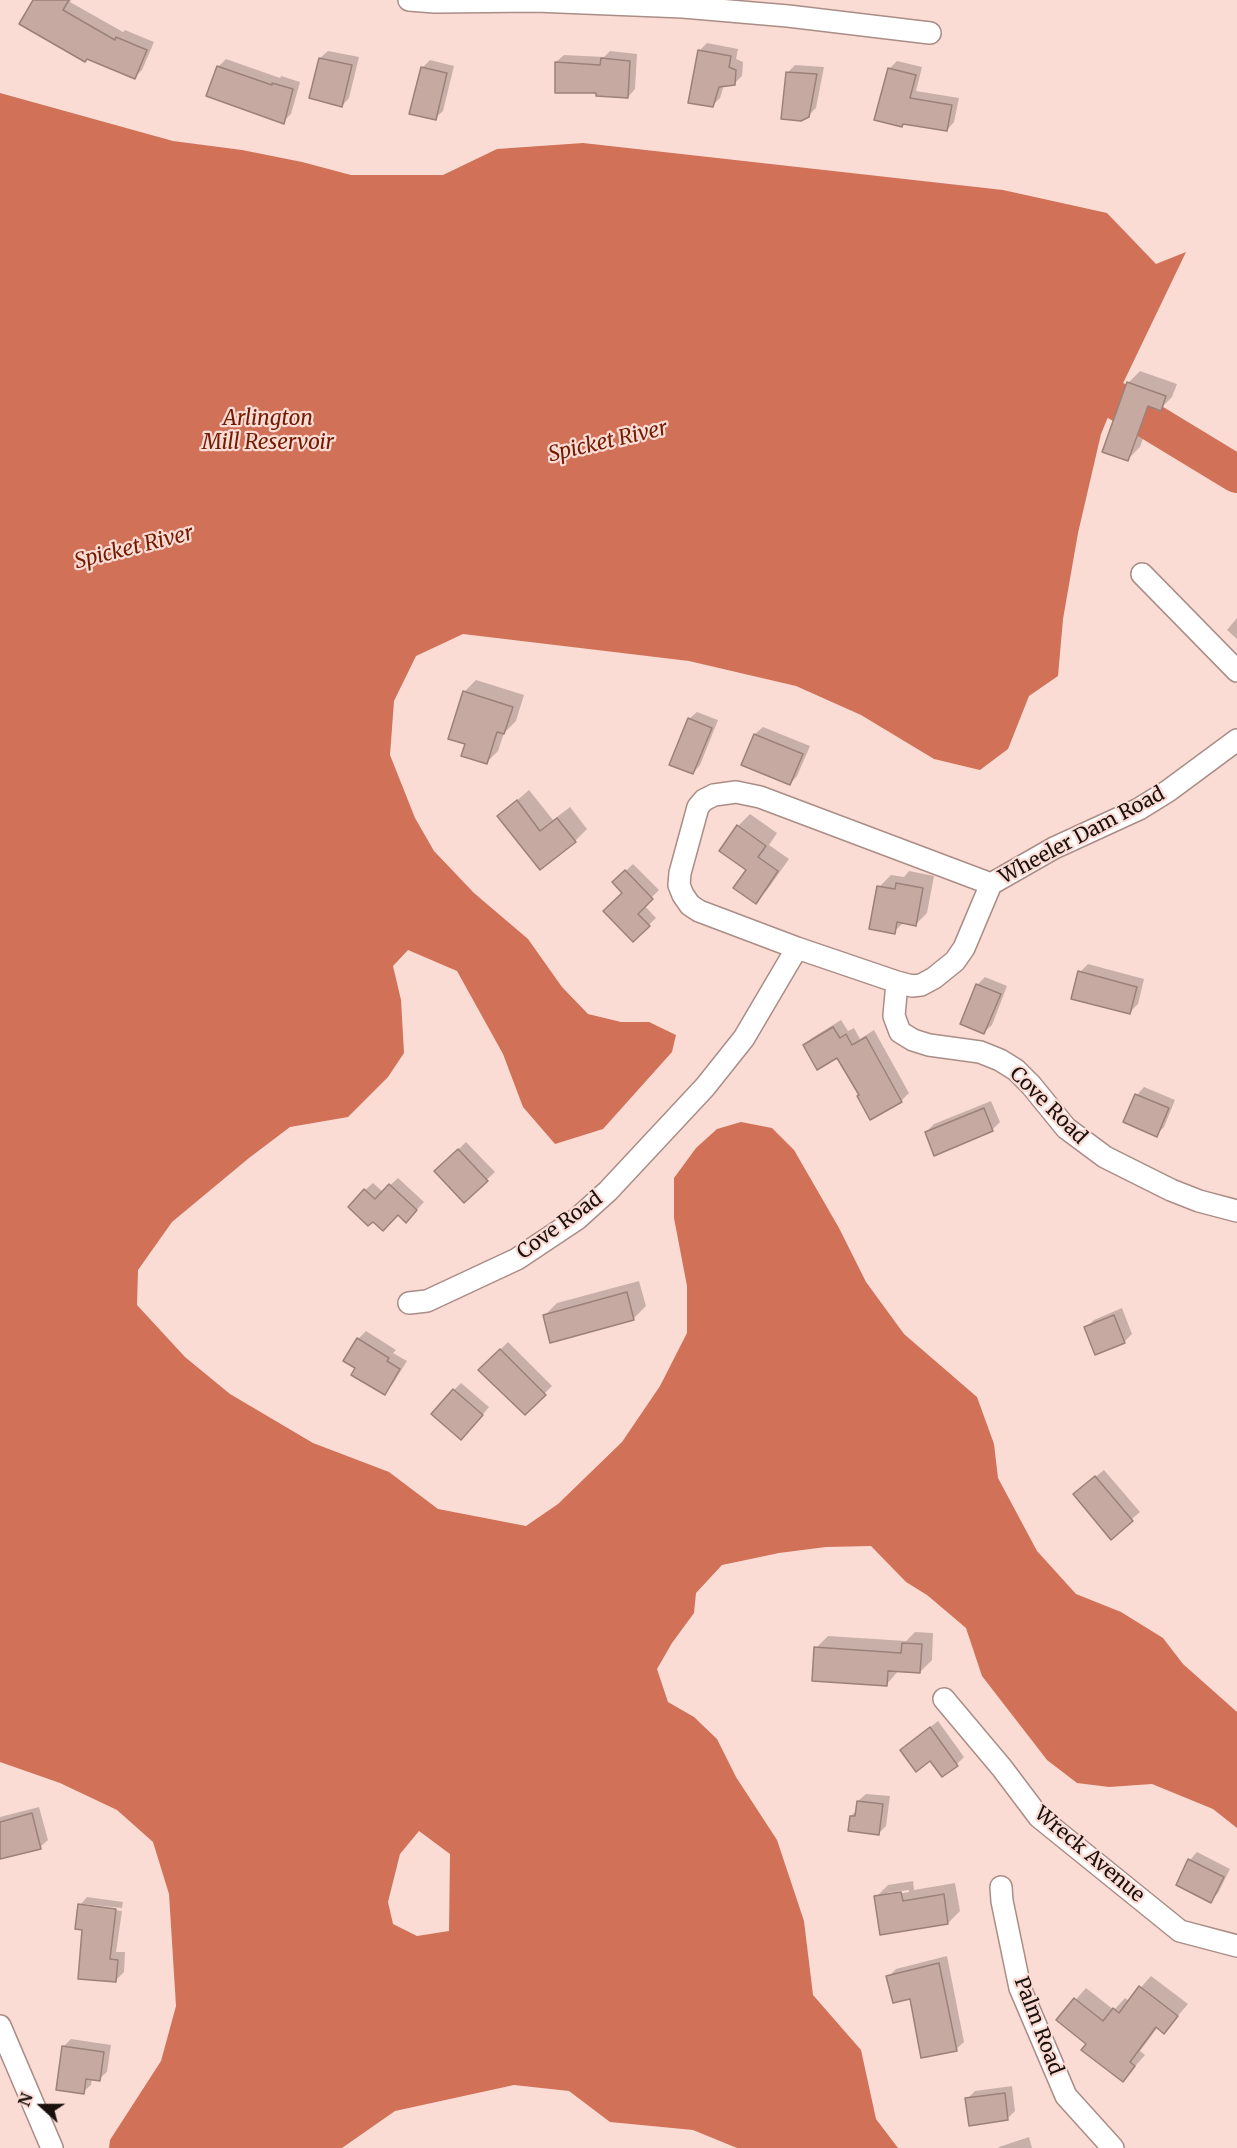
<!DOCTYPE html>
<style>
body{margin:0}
#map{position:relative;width:1237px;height:2148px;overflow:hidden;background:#fbdcd4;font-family:Merriweather,serif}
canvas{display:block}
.north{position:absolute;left:12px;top:2076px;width:60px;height:60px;-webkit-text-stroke:4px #fbdcd4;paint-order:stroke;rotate:291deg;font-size:16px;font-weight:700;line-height:24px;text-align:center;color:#1a100e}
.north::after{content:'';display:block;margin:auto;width:21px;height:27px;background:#1a100e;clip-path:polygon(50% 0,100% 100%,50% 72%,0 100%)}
</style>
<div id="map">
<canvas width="1237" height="2148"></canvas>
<div class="north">N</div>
</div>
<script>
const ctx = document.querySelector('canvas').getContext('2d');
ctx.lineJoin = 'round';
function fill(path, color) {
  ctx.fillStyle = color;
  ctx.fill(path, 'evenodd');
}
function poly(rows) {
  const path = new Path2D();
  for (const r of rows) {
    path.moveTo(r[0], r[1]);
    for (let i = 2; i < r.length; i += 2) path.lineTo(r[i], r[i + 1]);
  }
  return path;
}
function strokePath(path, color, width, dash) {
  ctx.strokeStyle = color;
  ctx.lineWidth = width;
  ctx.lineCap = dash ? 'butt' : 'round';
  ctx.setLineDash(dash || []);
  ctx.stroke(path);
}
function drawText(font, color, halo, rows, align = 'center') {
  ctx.font = font + ' Merriweather,serif';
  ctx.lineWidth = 4.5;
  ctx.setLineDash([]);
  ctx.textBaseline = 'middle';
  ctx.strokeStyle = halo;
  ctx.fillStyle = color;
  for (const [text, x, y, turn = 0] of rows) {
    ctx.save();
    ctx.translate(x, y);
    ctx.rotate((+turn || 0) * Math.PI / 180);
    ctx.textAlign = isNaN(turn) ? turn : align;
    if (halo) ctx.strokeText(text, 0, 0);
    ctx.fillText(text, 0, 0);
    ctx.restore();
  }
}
fill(poly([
 [0,93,173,141,242,150,302,162,351,175,443,175,497,149,583,143,1003,190,1107,213,1156,264,1186,252,1115,400,1101,434,1078,533,1063,619,1058,676,1029,696,1008,749,980,770,934,759,861,715,796,686,689,661,463,634,416,656,394,701,390,755,415,818,434,851,474,893,528,939,562,987,588,1014,621,1022,649,1022,676,1035,672,1052,603,1129,555,1144,523,1107,503,1054,457,971,408,950,393,966,401,1000,404,1053,388,1077,348,1117,290,1127,249,1158,172,1222,138,1270,137,1305,185,1357,230,1394,313,1443,389,1472,438,1509,526,1526,558,1504,622,1442,660,1386,687,1333,687,1286,674,1218,674,1178,696,1148,717,1129,741,1122,772,1128,794,1150,839,1228,866,1282,904,1334,977,1397,994,1444,998,1478,1037,1551,1076,1594,1121,1612,1163,1638,1183,1664,1237,1712,1237,1828,1213,1809,1152,1784,1109,1787,1077,1783,1047,1760,982,1676,966,1628,927,1595,906,1582,871,1546,826,1547,779,1553,722,1565,696,1593,694,1613,672,1643,657,1669,668,1702,694,1717,717,1739,736,1777,777,1840,804,1921,813,1995,861,2050,876,2119,898,2148,737,2148,693,2130,610,2122,569,2091,514,2085,395,2111,342,2148,109,2148,110,2140,161,2061,176,2006,169,1894,153,1842,117,1810,60,1783,0,1762],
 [419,1831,450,1854,449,1931,417,1936,393,1924,388,1902,400,1854]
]), '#d07158');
fill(poly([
 [35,0,71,0,70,2,123,32,125,30,154,42,142,70,134,78,87,58],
 [707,43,738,49,736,59,743,62,742,76,734,84,724,85,720,98,712,106,699,51],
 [328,51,359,57,349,98,342,106,320,58],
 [610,51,637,54,635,89,628,97,556,62,564,55,604,57],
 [226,59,280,78,281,76,300,82,291,114,283,122,218,67],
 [430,60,454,66,443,111,435,118,422,68],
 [897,61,922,67,916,91,959,98,954,122,947,130,904,123,902,126,889,69],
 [795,65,824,67,816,108,808,116,788,72],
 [1140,371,1177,384,1172,397,1160,409,1154,407,1140,447,1128,459,1128,383],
 [1237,618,1237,639,1227,630],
 [476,680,524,695,516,721,504,733,498,751,486,763,464,692],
 [697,712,718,720,700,765,693,773,689,719],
 [763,727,810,746,797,776,790,784,743,764,755,734],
 [529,790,553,820,570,807,587,829,575,841,540,868,499,816],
 [750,814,777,833,769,845,789,859,767,890,755,902,738,826],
 [633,864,659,890,644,905,656,918,633,940,624,893,614,882],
 [909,871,934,876,927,913,915,925,904,922,894,932,879,887,891,875,904,877],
 [1088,964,1144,979,1138,1004,1130,1012,1080,972],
 [985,977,1007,986,992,1025,984,1032,977,985],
 [841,1020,848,1031,854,1028,860,1039,874,1030,909,1093,901,1101,861,1095,837,1056,804,1045,812,1038],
 [1144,1087,1175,1100,1164,1127,1156,1135,1125,1122,1137,1095],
 [991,1101,1000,1122,992,1130,926,1132,934,1124],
 [466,1142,495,1172,464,1201,436,1171],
 [398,1178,424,1202,406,1221,398,1213,373,1220,365,1190,373,1183,383,1192],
 [639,1281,646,1306,634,1318,551,1341,545,1315,557,1303],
 [1122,1308,1132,1334,1124,1342,1086,1328,1094,1320],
 [366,1331,396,1350,393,1353,407,1361,392,1385,384,1393,357,1368,358,1339],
 [508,1342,552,1386,525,1413,480,1370],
 [461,1383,489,1407,469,1431,454,1390],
 [1104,1470,1140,1512,1111,1537,1083,1487],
 [915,1632,933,1633,932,1660,920,1672,899,1670,887,1684,816,1648,828,1636,906,1641],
 [938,1721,964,1757,957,1764,902,1750],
 [866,1794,890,1796,886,1826,879,1833,851,1816,857,1810,858,1801],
 [39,1807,48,1840,40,1847,0,1854,0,1817],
 [1197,1852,1230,1869,1218,1893,1211,1901,1190,1860],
 [913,1881,914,1890,955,1883,960,1911,948,1923,876,1897,888,1885],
 [909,1890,909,1892,887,1896,887,1893],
 [87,1897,123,1902,122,1908,84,1904,84,1907,122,1911,116,1952,125,1952,124,1972,116,1980,84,1929,80,1905],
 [947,1956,964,2042,956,2049,911,1997,888,1977,896,1969],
 [1151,1976,1188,2004,1164,2032,1158,2027,1140,2051,1145,2055,1123,2080,1088,2044,1058,2020,1086,1988,1114,2010,1125,1998,1129,2001],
 [71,2039,111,2045,107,2072,99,2079,92,2078,91,2085,83,2092,63,2047],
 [1012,2086,1015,2111,1007,2119,967,2099,975,2091],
 [1029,2137,1032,2148,998,2148,999,2147]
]), '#0003');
strokePath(poly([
 [1065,392,1115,400,1237,474]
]), '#d07158', 38);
const building = poly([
 [33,0,69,0,63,10,115,40,116,37,147,50,135,79,87,59,85,62,19,24,33,0],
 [698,50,731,56,729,67,736,70,735,85,719,87,713,107,688,103,698,50],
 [319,58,352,65,342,107,309,98,319,58],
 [601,58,630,61,628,98,596,96,596,93,555,93,555,62,600,65,601,58],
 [217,66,272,85,272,83,293,89,284,124,206,96,217,66],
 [421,67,447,73,436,120,409,114,421,67],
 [888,68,916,75,910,98,952,105,947,131,903,124,902,127,874,120,888,68],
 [786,72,817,74,809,117,801,121,781,119,786,72],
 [1127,382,1166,396,1161,411,1148,406,1128,461,1102,452,1127,382],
 [463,691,513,707,504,734,497,732,487,764,461,756,465,744,448,739,463,691],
 [688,718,712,728,693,774,669,765,688,718],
 [754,734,803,754,790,785,741,765,754,734],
 [517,800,540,831,557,818,576,842,540,870,497,816,517,800],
 [737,825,766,846,758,857,778,871,756,904,733,888,746,870,719,851,737,825],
 [625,870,653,899,638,914,650,926,633,942,603,911,622,893,612,882,625,870],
 [896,883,923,888,916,926,897,922,895,934,869,929,877,886,895,889,896,883],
 [1078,971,1137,987,1130,1014,1071,999,1078,971],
 [976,984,1001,994,984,1034,960,1024,976,984],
 [833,1027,840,1038,846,1034,852,1045,866,1037,902,1102,870,1120,857,1096,859,1095,837,1058,817,1070,803,1045,833,1027],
 [1135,1094,1169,1108,1157,1137,1123,1122,1135,1094],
 [984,1108,993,1131,934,1156,925,1132,984,1108],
 [458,1149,488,1181,464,1203,434,1171,458,1149],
 [389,1184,417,1210,406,1223,398,1215,383,1231,373,1222,368,1226,348,1207,364,1189,375,1199,389,1184],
 [627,1292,634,1320,550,1343,543,1315,627,1292],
 [1114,1315,1125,1343,1095,1355,1084,1327,1114,1315],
 [357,1338,389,1358,387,1361,400,1369,385,1395,351,1375,355,1368,343,1361,357,1338],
 [500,1349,546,1395,525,1415,478,1370,500,1349],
 [453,1389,483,1415,461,1440,431,1414,453,1389],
 [1095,1476,1133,1521,1111,1540,1073,1494,1095,1476],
 [902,1643,922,1644,920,1673,888,1671,887,1686,812,1681,814,1647,901,1653,902,1643],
 [930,1727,958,1766,942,1777,930,1761,916,1772,900,1750,930,1727],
 [857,1801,883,1804,879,1835,848,1831,850,1816,855,1816,857,1801],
 [32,1813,41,1849,0,1859,0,1822,32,1813],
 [1188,1859,1224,1877,1211,1903,1176,1885,1188,1859],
 [901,1892,903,1901,944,1894,948,1924,880,1935,874,1896,901,1892],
 [78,1904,116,1909,110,1959,118,1960,116,1982,78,1979,82,1930,75,1929,78,1904],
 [939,1963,957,2051,921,2058,910,1999,893,2003,886,1976,939,1963],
 [1139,1986,1178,2016,1164,2034,1156,2027,1130,2062,1135,2066,1123,2082,1081,2050,1086,2044,1056,2020,1074,1998,1103,2021,1113,2008,1119,2013,1139,1986],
 [62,2046,104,2052,100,2081,86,2079,84,2094,56,2090,62,2046],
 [1005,2093,1008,2120,969,2126,965,2098,1005,2093]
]);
fill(building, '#c6a9a1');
strokePath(building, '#9c8179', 1.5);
const street = poly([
 [409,0,435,2,536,1,683,7,788,16,930,33],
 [1142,574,1237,671],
 [991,884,760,797,736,792,714,795,704,800,698,807,680,873,679,885,683,895,690,905,699,911,797,948,897,982,894,1016,900,1032,913,1040,929,1045,980,1052,1000,1060,1016,1070,1031,1085,1066,1128,1105,1157,1171,1190,1199,1201,1237,1211],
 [897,982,912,986,921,985,934,978,955,961,964,948,991,884,1054,848,1139,809,1168,791,1237,740],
 [409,1303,427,1301,517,1259,577,1219,608,1191,705,1087,744,1038,797,948],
 [944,1699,1002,1768,1039,1817,1180,1931,1237,1946],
 [1001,1887,1002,1901,1020,1988,1066,2096,1113,2148],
 [0,2026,52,2148]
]);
strokePath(street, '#a98d86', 24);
strokePath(street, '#fff', 21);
drawText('20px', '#1a100e', '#fbdcd4', [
 ["Wheeler Dam Road",1082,836,-28],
 ["Cove Road",1048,1106,45],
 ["Cove Road",560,1226,-36],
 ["Wreck Avenue",1089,1855,40],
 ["Palm Road",1038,2026,69]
]);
drawText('italic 21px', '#721b02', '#fbdcd4', [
 ["Arlington",268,419],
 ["Mill Reservoir",268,443],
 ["Spicket River",608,442,-13],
 ["Spicket River",134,548,-14]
]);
</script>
